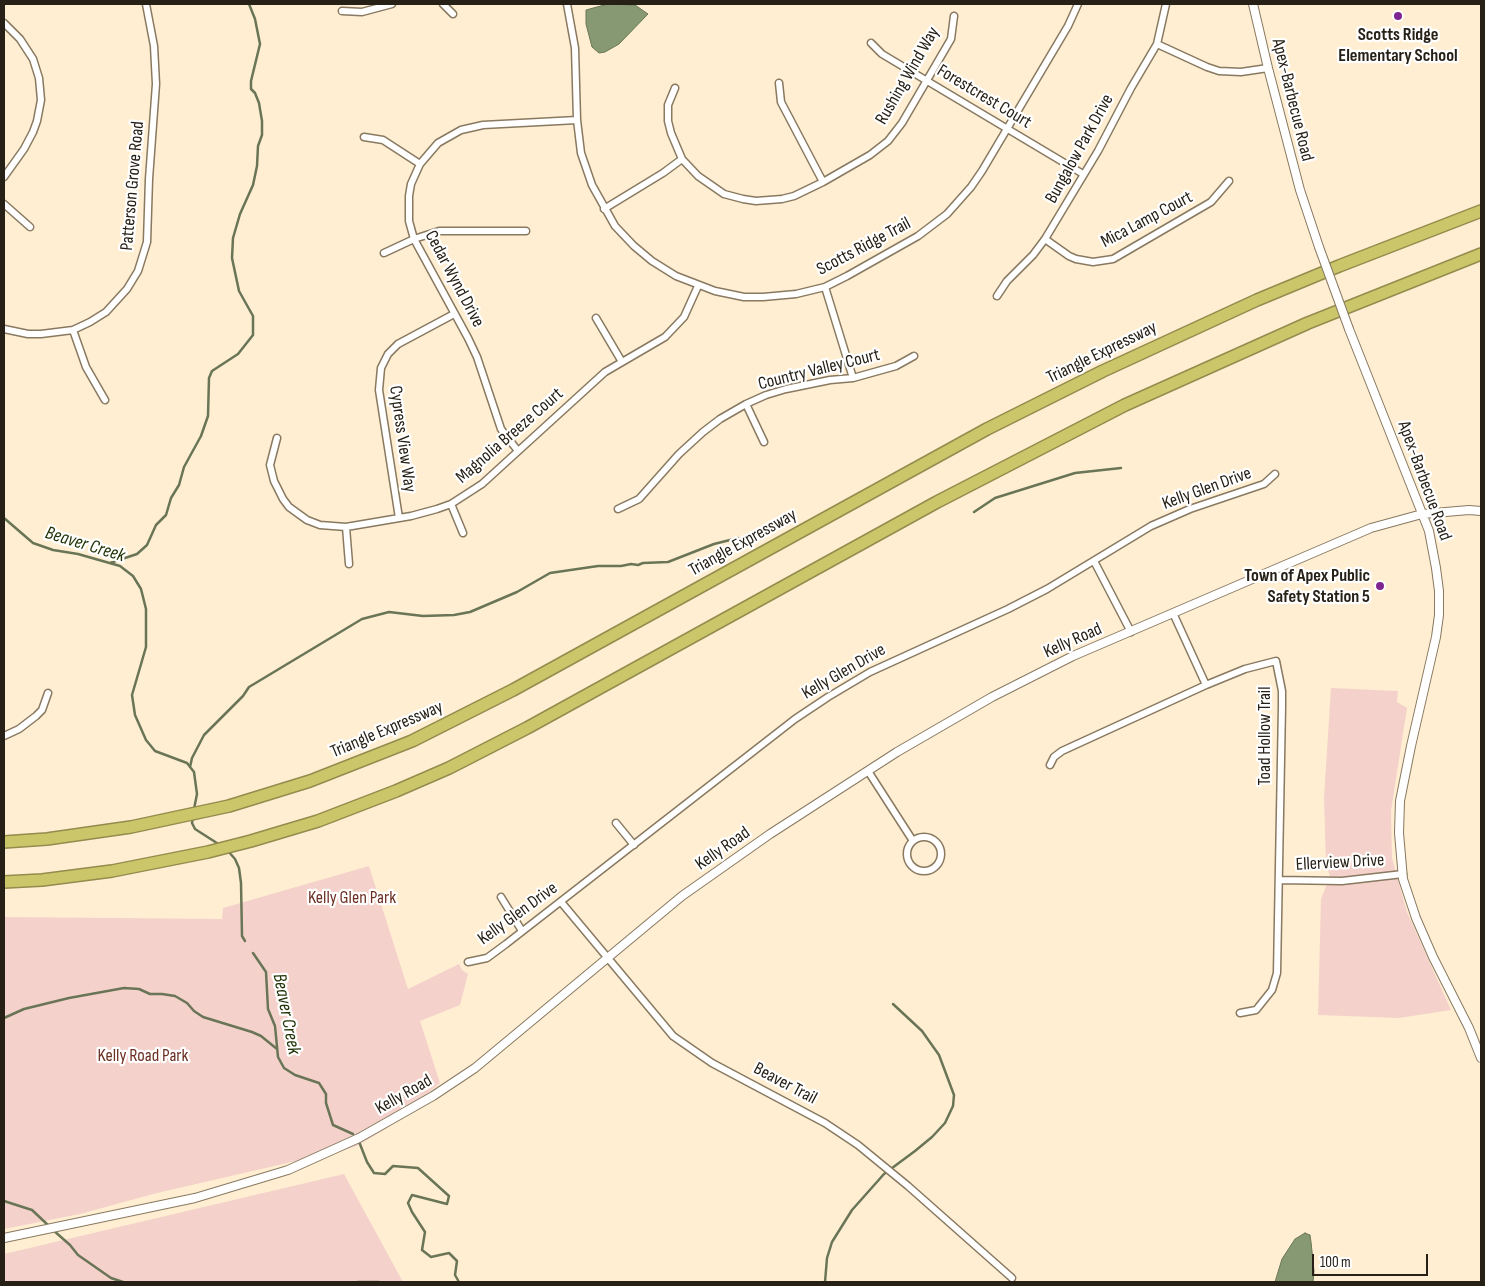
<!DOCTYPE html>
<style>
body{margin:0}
#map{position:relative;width:1485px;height:1286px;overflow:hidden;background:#ffeed2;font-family:"Sofia Sans Condensed",sans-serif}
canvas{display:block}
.frame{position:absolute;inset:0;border:5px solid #262016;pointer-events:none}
.scale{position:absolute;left:1312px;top:1254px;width:116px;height:22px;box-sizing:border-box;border:2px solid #262016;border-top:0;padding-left:6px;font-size:15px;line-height:18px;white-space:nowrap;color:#262016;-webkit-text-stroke:4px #fff;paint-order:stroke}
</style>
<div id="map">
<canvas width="1485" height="1286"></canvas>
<div class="frame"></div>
<div class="scale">100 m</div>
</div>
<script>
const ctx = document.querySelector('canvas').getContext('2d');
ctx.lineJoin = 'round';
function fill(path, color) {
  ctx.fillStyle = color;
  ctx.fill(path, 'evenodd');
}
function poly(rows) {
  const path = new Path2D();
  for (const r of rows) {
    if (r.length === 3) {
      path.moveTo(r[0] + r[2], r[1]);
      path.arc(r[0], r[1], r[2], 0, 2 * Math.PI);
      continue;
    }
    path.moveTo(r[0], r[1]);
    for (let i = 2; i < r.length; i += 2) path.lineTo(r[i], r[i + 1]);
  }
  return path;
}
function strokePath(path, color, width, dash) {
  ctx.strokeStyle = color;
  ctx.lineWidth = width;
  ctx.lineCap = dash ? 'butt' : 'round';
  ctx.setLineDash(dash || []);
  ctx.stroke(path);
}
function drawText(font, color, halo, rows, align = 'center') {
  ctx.font = font + ' "Sofia Sans Condensed",sans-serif';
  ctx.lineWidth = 4.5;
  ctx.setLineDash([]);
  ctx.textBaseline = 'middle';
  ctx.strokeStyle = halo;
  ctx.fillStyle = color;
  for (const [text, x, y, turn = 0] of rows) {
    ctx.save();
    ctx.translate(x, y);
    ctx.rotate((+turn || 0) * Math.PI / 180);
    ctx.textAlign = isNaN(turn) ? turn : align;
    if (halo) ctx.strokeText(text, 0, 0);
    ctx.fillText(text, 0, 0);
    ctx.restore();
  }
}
fill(poly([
 [1331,688,1398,691,1397,702,1407,708,1391,811,1392,858,1407,912,1451,1010,1399,1018,1318,1015,1321,899,1330,876,1326,864,1324,798],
 [369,866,408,989,459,964,462,970,468,974,460,1005,420,1021,440,1083,387,1128,357,1146,344,1150,157,1193,80,1214,4,1229,4,917,222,919,223,908],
 [344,1174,403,1282,4,1282,4,1254]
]), '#f4d2cb');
const water = poly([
 [608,4,635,5,648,14,619,44,605,52,599,53,592,47,586,24,586,10,608,4],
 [1305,1233,1310,1235,1311,1242,1314,1271,1313,1282,1275,1282,1282,1259,1295,1239,1305,1233]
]);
fill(water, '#869972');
strokePath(water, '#697556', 1);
strokePath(poly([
 [974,512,995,498,1075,473,1121,468],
 [4,518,33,543,53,550,78,554,120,566,133,576,141,589,146,609,146,647,132,695,135,715,146,740,155,751,187,763,194,772,197,794,194,809],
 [110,563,137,554,147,545,156,525,166,515,171,498,179,485,184,467,201,436,208,416,209,378,212,371,238,354,253,335,253,316,239,291,232,258,233,238,240,214,253,185,257,166,258,146,262,135,262,121,259,103,255,93,251,89,251,81,260,44,255,19,249,4],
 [190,767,192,758,204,735,243,696,249,687,362,619,389,612,423,616,454,615,470,612,517,592,550,573,598,566,621,566,631,564,638,565,643,563,668,562,714,544,738,538],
 [193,817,192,823,195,829,220,845],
 [228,851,235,859,239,868,241,883,242,936,245,941],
 [253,953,266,972,268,1009,275,1026,278,1057,284,1068,295,1075,319,1083,326,1094,326,1103,333,1125,353,1134],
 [4,1018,24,1009,69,998,124,988,139,989,150,994,162,994,175,996,187,1003,194,1011,203,1017,252,1032,261,1036,277,1049],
 [358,1139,367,1162,374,1173,385,1174,393,1166,418,1168,449,1196,447,1204,412,1195,408,1203,412,1212,425,1232,422,1250,431,1257,449,1253,457,1261,455,1275,459,1282],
 [4,1201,32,1210,49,1226],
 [53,1230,70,1245,78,1255,111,1278,123,1282],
 [358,1282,379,1282],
 [825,1282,827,1258,832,1242,852,1210,884,1174,915,1151,932,1137,945,1123,953,1106,954,1095,939,1055,922,1031,893,1004]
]), '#697556', 2.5);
const minor = poly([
 [443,4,453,14],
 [567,4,575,48,577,120,581,153,592,185,615,226,634,246,652,261,676,276,715,291,744,297,763,297,796,294,825,287,847,276,918,236,947,214,971,187,982,171,1068,26,1078,4],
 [342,11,362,12,392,4],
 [4,23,20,39,33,59,39,78,41,100,37,121,33,132,24,149,4,177],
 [871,43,882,54,1083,174],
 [1157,44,1207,67,1219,71,1241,72,1268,68],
 [779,83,781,102,823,182],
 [675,88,668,105,668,121,671,133,682,159,698,176,724,194,743,199,756,201,782,199,794,196,823,182,870,155,888,141,902,123,951,39,954,16],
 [364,137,383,140,420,164],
 [4,204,30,227],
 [604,209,663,173,682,159],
 [1045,239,1069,256,1076,259,1093,262,1113,259,1211,202,1229,181],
 [384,253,414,239,439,231,526,231],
 [825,287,853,378],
 [997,296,1007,281,1033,255,1045,239,1098,151,1131,88,1157,44,1166,4],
 [596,318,622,362],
 [4,329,28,334,41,334,73,330,90,322,106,312,127,289,138,271,147,242,149,179,156,84,154,46,146,4],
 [73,330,86,367,105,400],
 [746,404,764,442],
 [277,438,270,465,274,481,283,499,289,507,307,520,320,525,346,527,411,516,437,509,451,504,482,484,605,372,665,337,684,317,698,286],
 [518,451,501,429,477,357,468,338,414,239,409,221,409,196,411,184,420,164,438,143,461,130,483,125,577,120],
 [451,504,463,533],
 [618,509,639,499,679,454,703,432,720,419,746,404,766,395,786,389,830,380,853,378,896,366,914,356],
 [399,518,379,390,381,368,388,354,398,344,454,314],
 [346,527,349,564],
 [1094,561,1131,632],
 [1173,613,1206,685],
 [4,736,19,729,36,716,42,710,48,693],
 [1050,765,1054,757,1062,751,1206,685,1245,669,1276,661,1282,691,1282,706,1277,973,1272,990,1256,1010,1240,1013],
 [868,771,913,841],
 [616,823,634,845],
 [924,854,17],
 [1279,880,1342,881,1403,874],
 [501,897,522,931],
 [561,902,673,1036,712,1063,825,1123,858,1145,908,1186,1012,1278],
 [468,962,487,958,506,944,795,719,828,697,870,672,1008,609,1047,589,1151,526,1190,509,1264,484,1275,474]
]);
const tertiary = poly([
 [1253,4,1268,68,1300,190,1319,247],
 [1349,329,1429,531,1436,568,1439,591,1439,615,1436,637,1411,746,1400,801,1399,833,1403,879,1416,918,1433,957,1469,1028,1481,1058],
 [4,1238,195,1198,288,1170,359,1138,433,1096,475,1068,682,896,770,834,897,752,992,697,1073,656,1371,528,1422,514,1469,510,1481,511]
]);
const motorway = poly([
 [4,842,47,839,131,827,229,806,310,781,412,741,513,690,987,429,1103,371,1257,300,1339,266,1481,211],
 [4,882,42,880,112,871,208,852,251,841,318,821,396,791,449,768,527,728,937,502,1125,405,1308,323,1481,254]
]);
strokePath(minor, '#887960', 9);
strokePath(tertiary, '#887960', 10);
strokePath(motorway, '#928c4d', 14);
strokePath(minor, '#fff', 6);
strokePath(tertiary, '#fff', 8);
strokePath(motorway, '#ccc66b', 11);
const tertiaryBridge = poly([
 [1319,247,1349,329]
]);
strokePath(tertiaryBridge, '#887960', 10, []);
strokePath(tertiaryBridge, '#fff', 8);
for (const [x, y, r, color] of [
 [1398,16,5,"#7f2592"],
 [1380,586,5,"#7f2592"]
]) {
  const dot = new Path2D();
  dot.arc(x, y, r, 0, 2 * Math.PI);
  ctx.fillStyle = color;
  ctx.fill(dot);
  strokePath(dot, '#fff', 2);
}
drawText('bold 18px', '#262016', '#fff', [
 ["Scotts Ridge",1398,35],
 ["Elementary School",1398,56],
 ["Town of Apex Public",1370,576,"right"],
 ["Safety Station 5",1370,597,"right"]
]);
drawText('18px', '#262016', '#fff', [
 ["Rushing Wind Way",908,76,-60],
 ["Forestcrest Court",984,97,31],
 ["Apex-Barbecue Road",1292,100,76],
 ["Bungalow Park Drive",1080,149,-61],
 ["Patterson Grove Road",133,186,-85],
 ["Mica Lamp Court",1147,220,-28],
 ["Scotts Ridge Trail",864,247,-28],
 ["Cedar Wynd Drive",454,279,62],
 ["Triangle Expressway",1102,353,-26],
 ["Country Valley Court",819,370,-14],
 ["Magnolia Breeze Court",510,436,-41],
 ["Cypress View Way",402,439,82],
 ["Apex-Barbecue Road",1424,481,70],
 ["Kelly Glen Drive",1207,489,-20],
 ["Triangle Expressway",743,543,-29],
 ["Kelly Road",1073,641,-24],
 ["Kelly Glen Drive",844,672,-30],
 ["Triangle Expressway",387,730,-23],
 ["Toad Hollow Trail",1265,736,-90],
 ["Kelly Road",723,849,-35],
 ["Ellerview Drive",1340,863,-3],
 ["Kelly Glen Drive",518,914,-36],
 ["Beaver Trail",785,1084,28],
 ["Kelly Road",404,1095,-30]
]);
drawText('18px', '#6c3023', '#fff', [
 ["Kelly Glen Park",352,898],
 ["Kelly Road Park",143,1056]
]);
drawText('italic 19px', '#1e3103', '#fff', [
 ["Beaver Creek",85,545,17],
 ["Beaver Creek",286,1014,79]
]);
</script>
